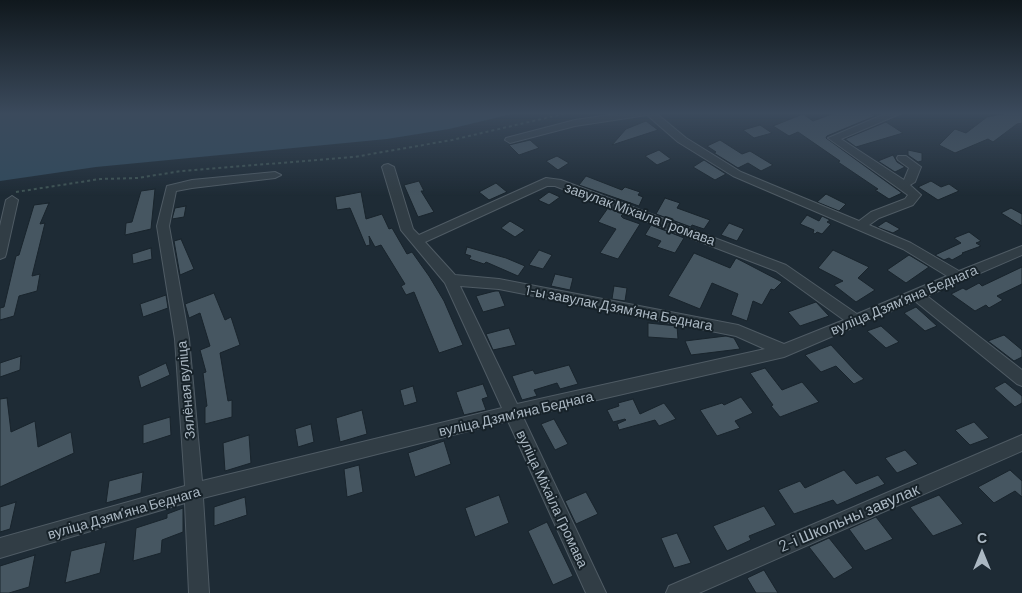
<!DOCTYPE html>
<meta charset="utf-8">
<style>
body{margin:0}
#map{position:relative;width:1022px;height:593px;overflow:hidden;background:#1e2b35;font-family:Barlow,sans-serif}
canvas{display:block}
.north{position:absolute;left:957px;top:528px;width:50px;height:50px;-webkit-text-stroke:4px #172229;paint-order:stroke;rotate:0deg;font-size:14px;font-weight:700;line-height:20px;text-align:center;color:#abb8c3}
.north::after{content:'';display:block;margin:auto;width:18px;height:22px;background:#abb8c3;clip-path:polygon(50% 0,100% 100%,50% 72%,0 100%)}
</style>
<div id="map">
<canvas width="1022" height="593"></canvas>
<div class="north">С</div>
</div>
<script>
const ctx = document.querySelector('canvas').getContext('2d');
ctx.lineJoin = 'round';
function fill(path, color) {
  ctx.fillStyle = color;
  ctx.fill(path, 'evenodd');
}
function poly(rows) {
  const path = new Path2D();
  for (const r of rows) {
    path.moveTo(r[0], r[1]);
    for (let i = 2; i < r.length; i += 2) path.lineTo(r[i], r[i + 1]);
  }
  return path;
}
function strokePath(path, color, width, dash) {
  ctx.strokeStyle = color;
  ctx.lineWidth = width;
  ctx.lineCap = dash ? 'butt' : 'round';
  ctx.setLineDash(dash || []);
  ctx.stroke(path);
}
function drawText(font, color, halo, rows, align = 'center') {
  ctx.font = font + ' Barlow,sans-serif';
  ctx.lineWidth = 4;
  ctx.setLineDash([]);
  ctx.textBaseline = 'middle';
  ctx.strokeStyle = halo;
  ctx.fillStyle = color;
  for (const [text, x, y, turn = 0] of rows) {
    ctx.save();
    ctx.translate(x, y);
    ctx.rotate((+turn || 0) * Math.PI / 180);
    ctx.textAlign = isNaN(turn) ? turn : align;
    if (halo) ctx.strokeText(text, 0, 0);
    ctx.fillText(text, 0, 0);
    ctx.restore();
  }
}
fill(poly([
 [0,113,517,113,449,129,387,139,96,167,0,181]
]), '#314a5c');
const building = poly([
 [835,113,871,113,875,116,827,136,826,138,902,193,889,199,875,190,878,189,838,162,840,161,798,132,789,136,773,126,803,114,813,121,835,113],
 [1008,113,1022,113,1022,123,1017,124,993,142,988,139,955,153,939,145,955,129,966,133,987,117,1008,113],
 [646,121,658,130,612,145,626,129,646,121],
 [886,122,903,133,856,147,845,139,886,122],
 [760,125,772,133,754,138,743,130,760,125],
 [530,140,539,148,519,155,509,145,530,140],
 [720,140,742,154,750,151,773,165,761,171,748,163,738,168,714,153,716,152,707,146,720,140],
 [659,150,671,159,657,165,645,156,659,150],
 [908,150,922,153,922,161,918,162,908,155,908,150],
 [893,155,897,162,905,167,895,172,878,161,893,155],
 [557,156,569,163,558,170,546,161,557,156],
 [704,160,726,174,715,180,693,167,704,160],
 [586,176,622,190,625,187,640,192,638,195,643,197,639,206,579,185,586,176],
 [419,181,424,191,421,191,434,212,418,217,404,185,419,181],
 [931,181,941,187,949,184,959,191,938,200,918,187,931,181],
 [496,183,507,192,489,200,479,192,496,183],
 [155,189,151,229,125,235,126,223,132,222,141,191,155,189],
 [361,192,366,219,382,214,389,229,392,228,407,254,412,252,429,276,444,301,463,345,439,353,414,292,406,295,401,286,405,284,381,245,375,247,369,236,370,245,366,246,350,208,337,210,335,197,361,192],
 [549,192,560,197,549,205,538,200,549,192],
 [826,194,846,204,839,211,817,202,826,194],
 [665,198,680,203,677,208,710,220,704,229,692,225,691,227,656,214,665,198],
 [49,203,40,224,45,223,32,276,40,274,37,291,19,296,14,316,0,320,0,308,4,307,16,256,19,255,34,205,49,203],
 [186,206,184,217,172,219,175,208,186,206],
 [608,208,623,214,621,216,623,218,640,224,618,259,600,253,616,229,598,222,608,208],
 [1011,208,1022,214,1022,226,1001,213,1011,208],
 [807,215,819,221,822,216,830,220,827,222,831,224,822,234,817,232,815,234,813,233,814,230,800,224,807,215],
 [510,221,525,230,515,237,501,228,510,221],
 [886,221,900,229,893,233,877,227,886,221],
 [729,223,744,229,737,241,721,235,729,223],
 [651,225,684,238,675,253,657,247,661,241,645,235,651,225],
 [969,232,981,241,976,243,981,246,962,253,963,254,952,260,949,258,944,260,935,255,961,243,954,238,969,232],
 [181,239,194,269,180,275,174,241,181,239],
 [467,247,506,258,525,266,518,276,486,262,484,264,469,259,471,256,465,254,467,247],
 [151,248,152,259,133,264,132,254,151,248],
 [539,250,552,255,543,269,529,265,539,250],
 [833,250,869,267,858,278,875,290,856,302,834,285,843,281,818,268,833,250],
 [694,253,730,268,736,258,782,282,774,290,771,289,762,305,753,301,747,321,731,315,738,294,712,283,700,309,668,296,694,253],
 [909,255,929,267,906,283,887,270,909,255],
 [1022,267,1022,284,997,296,1003,300,989,308,986,305,975,311,951,294,963,288,966,290,979,283,982,286,1022,267],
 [555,274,573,278,570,290,551,286,555,274],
 [614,286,627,288,625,301,612,299,614,286],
 [495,291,499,291,505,306,483,312,476,296,495,291],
 [214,293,225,320,231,317,240,345,220,353,228,401,232,400,232,417,205,424,205,407,207,406,203,373,206,372,200,350,210,346,200,313,189,318,185,304,214,293],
 [166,295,168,308,143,317,140,304,166,295],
 [816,302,829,316,800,326,788,312,816,302],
 [916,307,937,326,925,331,904,313,916,307],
 [648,323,677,326,678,339,648,337,648,323],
 [881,326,899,342,886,348,867,331,881,326],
 [509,328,516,345,493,350,486,334,509,328],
 [1004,335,1022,350,1022,357,1014,361,988,341,1004,335],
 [726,336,734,338,740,349,691,355,685,341,726,336],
 [831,345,856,372,864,379,854,384,836,366,821,372,805,355,831,345],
 [21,356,20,370,0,377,0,363,21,356],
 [166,363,170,375,141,388,138,376,166,363],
 [569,365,578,384,560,389,557,383,534,390,537,396,522,400,512,376,533,370,535,374,569,365],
 [765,368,782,390,802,382,819,402,780,417,771,406,773,405,750,373,765,368],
 [1005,382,1022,396,1022,403,1015,407,994,388,1005,382],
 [483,384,488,397,482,399,486,410,464,415,456,392,483,384],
 [413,386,417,402,404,406,400,390,413,386],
 [741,397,753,413,735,421,740,428,717,436,700,410,722,403,724,405,741,397],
 [7,398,11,432,35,421,38,447,71,432,74,453,0,487,0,399,7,398],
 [633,399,640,414,664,403,676,419,659,426,655,420,619,430,617,424,626,420,625,419,613,422,607,410,619,406,618,403,633,399],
 [362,410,367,434,340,442,336,418,362,410],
 [170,417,171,435,143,444,143,425,170,417],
 [554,419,568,444,555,450,541,424,554,419],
 [974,422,989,438,970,445,955,430,974,422],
 [311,424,314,442,298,447,295,429,311,424],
 [249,435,251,463,225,471,223,443,249,435],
 [444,441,451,464,415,477,408,453,444,441],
 [905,450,918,464,897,473,885,458,905,450],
 [359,465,363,492,347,497,344,469,359,465],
 [844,470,856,484,878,475,885,484,837,505,833,500,794,514,778,490,800,481,805,488,844,470],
 [1010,470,1022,481,1022,497,1015,491,994,503,978,487,1010,470],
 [143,472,141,493,106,503,109,481,143,472],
 [586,492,598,514,576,524,565,501,586,492],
 [499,495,509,523,475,537,465,508,499,495],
 [939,495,963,524,933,536,910,507,939,495],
 [245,497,247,515,214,526,214,507,245,497],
 [16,502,10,529,0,532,0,507,16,502],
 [764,506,776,525,749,536,751,540,727,551,713,526,764,506],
 [183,508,183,532,162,540,161,553,133,561,136,528,167,518,167,514,183,508],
 [876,517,893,539,865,551,849,529,876,517],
 [547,522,573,576,553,585,528,531,547,522],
 [677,533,691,563,674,568,661,538,677,533],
 [829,538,853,568,834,579,809,547,829,538],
 [106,542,100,573,65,583,71,551,106,542],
 [35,555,29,587,9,593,0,593,0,566,35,555],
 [764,570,778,593,756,593,747,578,764,570]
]);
fill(building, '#465661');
strokePath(building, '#19242c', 1);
const minor = poly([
 [622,113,656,113,686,138,741,172,859,221,871,212,905,199,908,195,828,138,887,113,902,113,841,139,904,180,909,168,898,160,897,158,898,156,906,156,921,167,915,182,910,185,921,195,913,205,879,218,869,225,911,243,959,271,1022,246,1022,255,927,296,1022,370,1022,386,1017,384,915,301,784,357,523,417,606,593,586,593,508,421,203,498,209,593,189,593,185,503,0,558,0,538,185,486,175,339,157,226,167,186,192,180,275,172,281,175,275,178,192,188,176,191,169,226,189,339,202,481,502,408,445,283,401,230,382,167,384,165,388,164,394,167,413,229,419,235,546,178,561,180,786,265,857,314,947,276,903,249,733,176,678,142,647,115,575,126,510,143,505,140,506,138,575,120,622,113],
 [547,186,555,186,776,271,844,320,784,344,738,325,499,279,455,275,425,242,547,186],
 [460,286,499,289,736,336,765,349,517,404,460,286],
 [12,196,18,200,6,254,5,257,0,259,0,226,6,200,12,196],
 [1022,435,1022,451,699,593,666,593,669,586,1022,435]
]);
strokePath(minor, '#4f5b64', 2);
strokePath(poly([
 [16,192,100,179,138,178,181,171,354,157,452,140,567,113]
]), '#3f5454', 2, [3, 3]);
fill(minor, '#313d45');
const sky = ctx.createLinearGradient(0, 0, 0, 196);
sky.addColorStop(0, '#10181d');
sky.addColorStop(0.58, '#3b4a5c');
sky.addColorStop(1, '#3b4a5c00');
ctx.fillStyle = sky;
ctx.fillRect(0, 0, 1022, 196);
drawText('14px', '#abb8c3', '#172229', [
 ["завулак Міхаіла Громава",640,214,20],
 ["вуліца Дзямʼяна Беднага",904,300,-23],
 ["1-ы завулак Дзямʼяна Беднага",619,308,11],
 ["Зялёная вуліца",186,390,-95],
 ["вуліца Дзямʼяна Беднага",516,414,-13],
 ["вуліца Міхаіла Громава",552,499,65],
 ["вуліца Дзямʼяна Беднага",124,513,-16]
]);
drawText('16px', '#abb8c3', '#172229', [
 ["2-і Школьны завулак",849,518,-23]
]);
</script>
